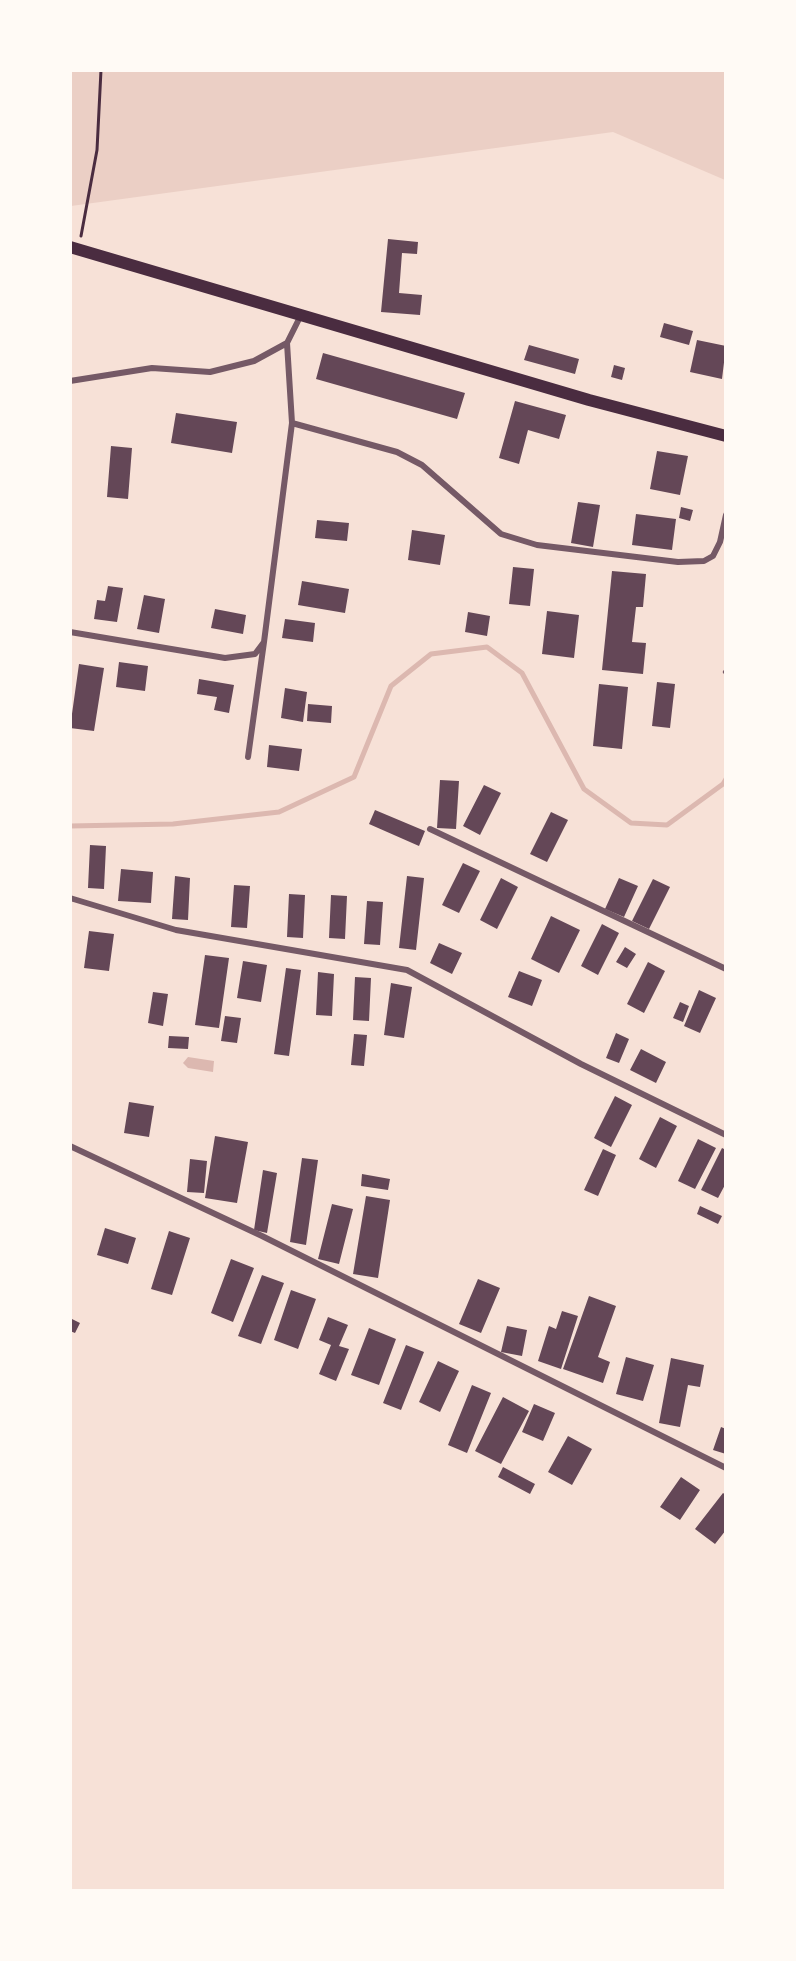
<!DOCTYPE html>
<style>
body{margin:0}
#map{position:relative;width:796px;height:1961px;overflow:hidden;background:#f7e1d7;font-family:"PT Sans Narrow",sans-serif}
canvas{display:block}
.frame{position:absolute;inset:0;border:72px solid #fffaf5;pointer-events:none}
</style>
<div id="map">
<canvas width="796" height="1961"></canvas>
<div class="frame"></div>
</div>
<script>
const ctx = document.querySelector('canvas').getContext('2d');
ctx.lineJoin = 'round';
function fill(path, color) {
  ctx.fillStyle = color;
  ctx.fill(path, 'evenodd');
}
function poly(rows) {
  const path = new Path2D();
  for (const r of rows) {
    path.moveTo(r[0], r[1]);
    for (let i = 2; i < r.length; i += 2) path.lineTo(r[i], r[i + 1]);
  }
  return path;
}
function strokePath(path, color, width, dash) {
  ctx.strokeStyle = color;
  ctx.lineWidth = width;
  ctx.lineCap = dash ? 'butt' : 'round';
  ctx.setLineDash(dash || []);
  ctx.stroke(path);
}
fill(poly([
 [70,71,725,71,725,180,613,132,71,206]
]), '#ebcfc5');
fill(poly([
 [188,1057,214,1061,213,1072,188,1068,183,1063]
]), '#dcb8b0');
strokePath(poly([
 [70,826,173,824,279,812,354,777,391,686,431,654,487,647,522,673,584,789,631,823,667,825,723,784,726,779]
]), '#dcb8b0', 5);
fill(poly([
 [388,239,418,242,417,254,402,253,399,293,422,295,420,315,381,312],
 [664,323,693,331,689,345,660,337],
 [697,340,726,346,722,379,690,372],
 [529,345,579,359,575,374,524,360],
 [323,353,465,393,457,419,316,379],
 [614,365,625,368,622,380,611,377],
 [515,401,566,415,559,439,528,430,519,464,499,458],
 [176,413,237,422,232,453,171,443],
 [111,446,132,448,128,499,107,497],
 [657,451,688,456,680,495,650,489],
 [578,502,600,505,593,547,571,543],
 [681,507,693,510,690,521,679,518],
 [636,514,676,519,672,550,632,545],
 [317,520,349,523,347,541,315,538],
 [412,530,445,535,440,565,408,560],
 [513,567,534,569,530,606,509,604],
 [612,571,646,574,643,607,636,607,632,642,646,643,643,674,602,670],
 [302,581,349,589,345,613,298,605],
 [108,586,123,588,117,622,94,619,97,600,105,601],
 [144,595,165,599,159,633,137,629],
 [215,609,246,615,243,634,211,628],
 [547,611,579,615,574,658,542,654],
 [468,612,490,616,487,636,465,632],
 [285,619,315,623,313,642,282,638],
 [119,662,148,666,145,691,116,687],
 [79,664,104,668,94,731,70,728],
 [199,679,234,685,229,713,214,710,217,697,197,694],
 [657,682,675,684,670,728,652,726],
 [599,684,628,687,622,749,593,746],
 [285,688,307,692,303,722,281,718],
 [308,704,332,706,331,723,307,721],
 [269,745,302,749,299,771,267,767],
 [440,780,459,781,456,829,437,828],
 [484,785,501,793,480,835,463,826],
 [375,810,425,831,419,846,369,824],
 [551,812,568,820,547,862,530,854],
 [90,845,106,846,104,889,88,888],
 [463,863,480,871,459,913,442,905],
 [121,869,153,872,151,903,118,901],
 [175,876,190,878,188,920,172,919],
 [407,876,424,878,416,950,399,948],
 [501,878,518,887,497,929,480,920],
 [619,878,638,886,624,917,605,909],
 [653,879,670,887,649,929,632,921],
 [234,885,250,886,247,928,231,927],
 [289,894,305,895,303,938,287,937],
 [331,895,347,896,345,939,329,938],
 [367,901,383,902,380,945,364,944],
 [551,916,580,930,559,973,531,959],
 [602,924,619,933,598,975,581,966],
 [89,931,114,934,109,971,84,968],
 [439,943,462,953,452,974,430,963],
 [625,947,636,954,627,968,616,962],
 [205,955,229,958,219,1028,195,1025],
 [243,961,267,965,261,1002,237,998],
 [648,962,665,971,644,1013,627,1004],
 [286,968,301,970,289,1056,274,1054],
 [519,971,542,980,532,1006,508,997],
 [318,972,334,974,332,1016,316,1015],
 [355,977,371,978,369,1021,353,1020],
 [391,983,412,987,404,1038,384,1035],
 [699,990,716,998,700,1033,684,1026],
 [153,992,168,994,163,1026,148,1023],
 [680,1002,689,1006,683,1022,673,1018],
 [225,1016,241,1018,237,1043,221,1041],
 [616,1033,629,1039,619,1063,606,1058],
 [354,1034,367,1035,364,1066,351,1065],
 [169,1036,189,1037,188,1049,168,1048],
 [641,1049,666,1062,656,1083,630,1070],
 [615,1096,632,1105,611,1147,594,1138],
 [129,1102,154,1106,149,1137,124,1133],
 [660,1117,677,1126,656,1168,639,1159],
 [215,1136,248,1142,237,1203,205,1198],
 [698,1139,716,1148,695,1189,678,1181],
 [722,1148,726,1150,726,1183,718,1198,701,1190],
 [603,1149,616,1155,598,1196,584,1190],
 [302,1158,318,1160,306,1245,290,1242],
 [190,1159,207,1161,204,1193,187,1192],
 [263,1170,277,1173,267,1233,254,1230],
 [362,1174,390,1179,388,1190,361,1186],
 [366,1196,390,1200,378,1278,353,1274],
 [332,1204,353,1209,339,1264,318,1259],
 [700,1206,722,1216,718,1224,697,1214],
 [105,1228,136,1238,128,1264,97,1255],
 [169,1231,190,1238,172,1295,151,1289],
 [231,1259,254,1268,233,1322,211,1313],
 [262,1275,284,1283,261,1344,238,1336],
 [478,1279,500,1288,481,1333,459,1324],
 [291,1290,316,1299,298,1349,274,1340],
 [589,1296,616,1306,598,1357,610,1362,603,1383,563,1369],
 [562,1311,578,1316,561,1369,538,1361,549,1326,556,1329],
 [328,1317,348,1325,339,1346,349,1349,336,1381,319,1374,331,1345,319,1340],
 [70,1318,80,1323,75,1333,70,1331],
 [507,1326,527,1330,522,1356,501,1352],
 [369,1328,396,1339,379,1385,351,1375],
 [406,1345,424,1352,401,1410,383,1403],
 [626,1357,654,1365,643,1401,616,1394],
 [671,1358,704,1365,700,1387,688,1385,680,1427,659,1423],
 [438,1361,459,1371,440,1412,419,1402],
 [472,1385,491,1393,467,1453,448,1445],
 [503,1397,529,1411,501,1464,475,1451],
 [534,1404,555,1413,543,1441,522,1432],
 [721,1427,726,1429,726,1454,713,1450],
 [568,1436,592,1449,572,1485,548,1472],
 [503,1467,535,1484,530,1494,498,1477],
 [681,1477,700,1490,680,1520,660,1507],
 [723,1493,726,1495,726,1530,715,1544,695,1529]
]), '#644757');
strokePath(poly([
 [81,236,97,150,101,70]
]), '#4a2c40', 3);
strokePath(poly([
 [725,672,726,671]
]), '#755966', 4.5);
strokePath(poly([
 [70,381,152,368,210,372,254,361,287,343],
 [292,423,397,452,422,465,501,534,537,545,678,562,704,561,713,556,720,542,726,515],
 [70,632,225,658,255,654,264,642,292,423,287,343,301,315],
 [248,757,264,642],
 [430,829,726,969],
 [70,898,176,930,407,970,581,1064,726,1135],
 [70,1146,262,1236,726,1468]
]), '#755966', 6);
strokePath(poly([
 [70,247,589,400,726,436]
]), '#4a2c40', 12);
</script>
